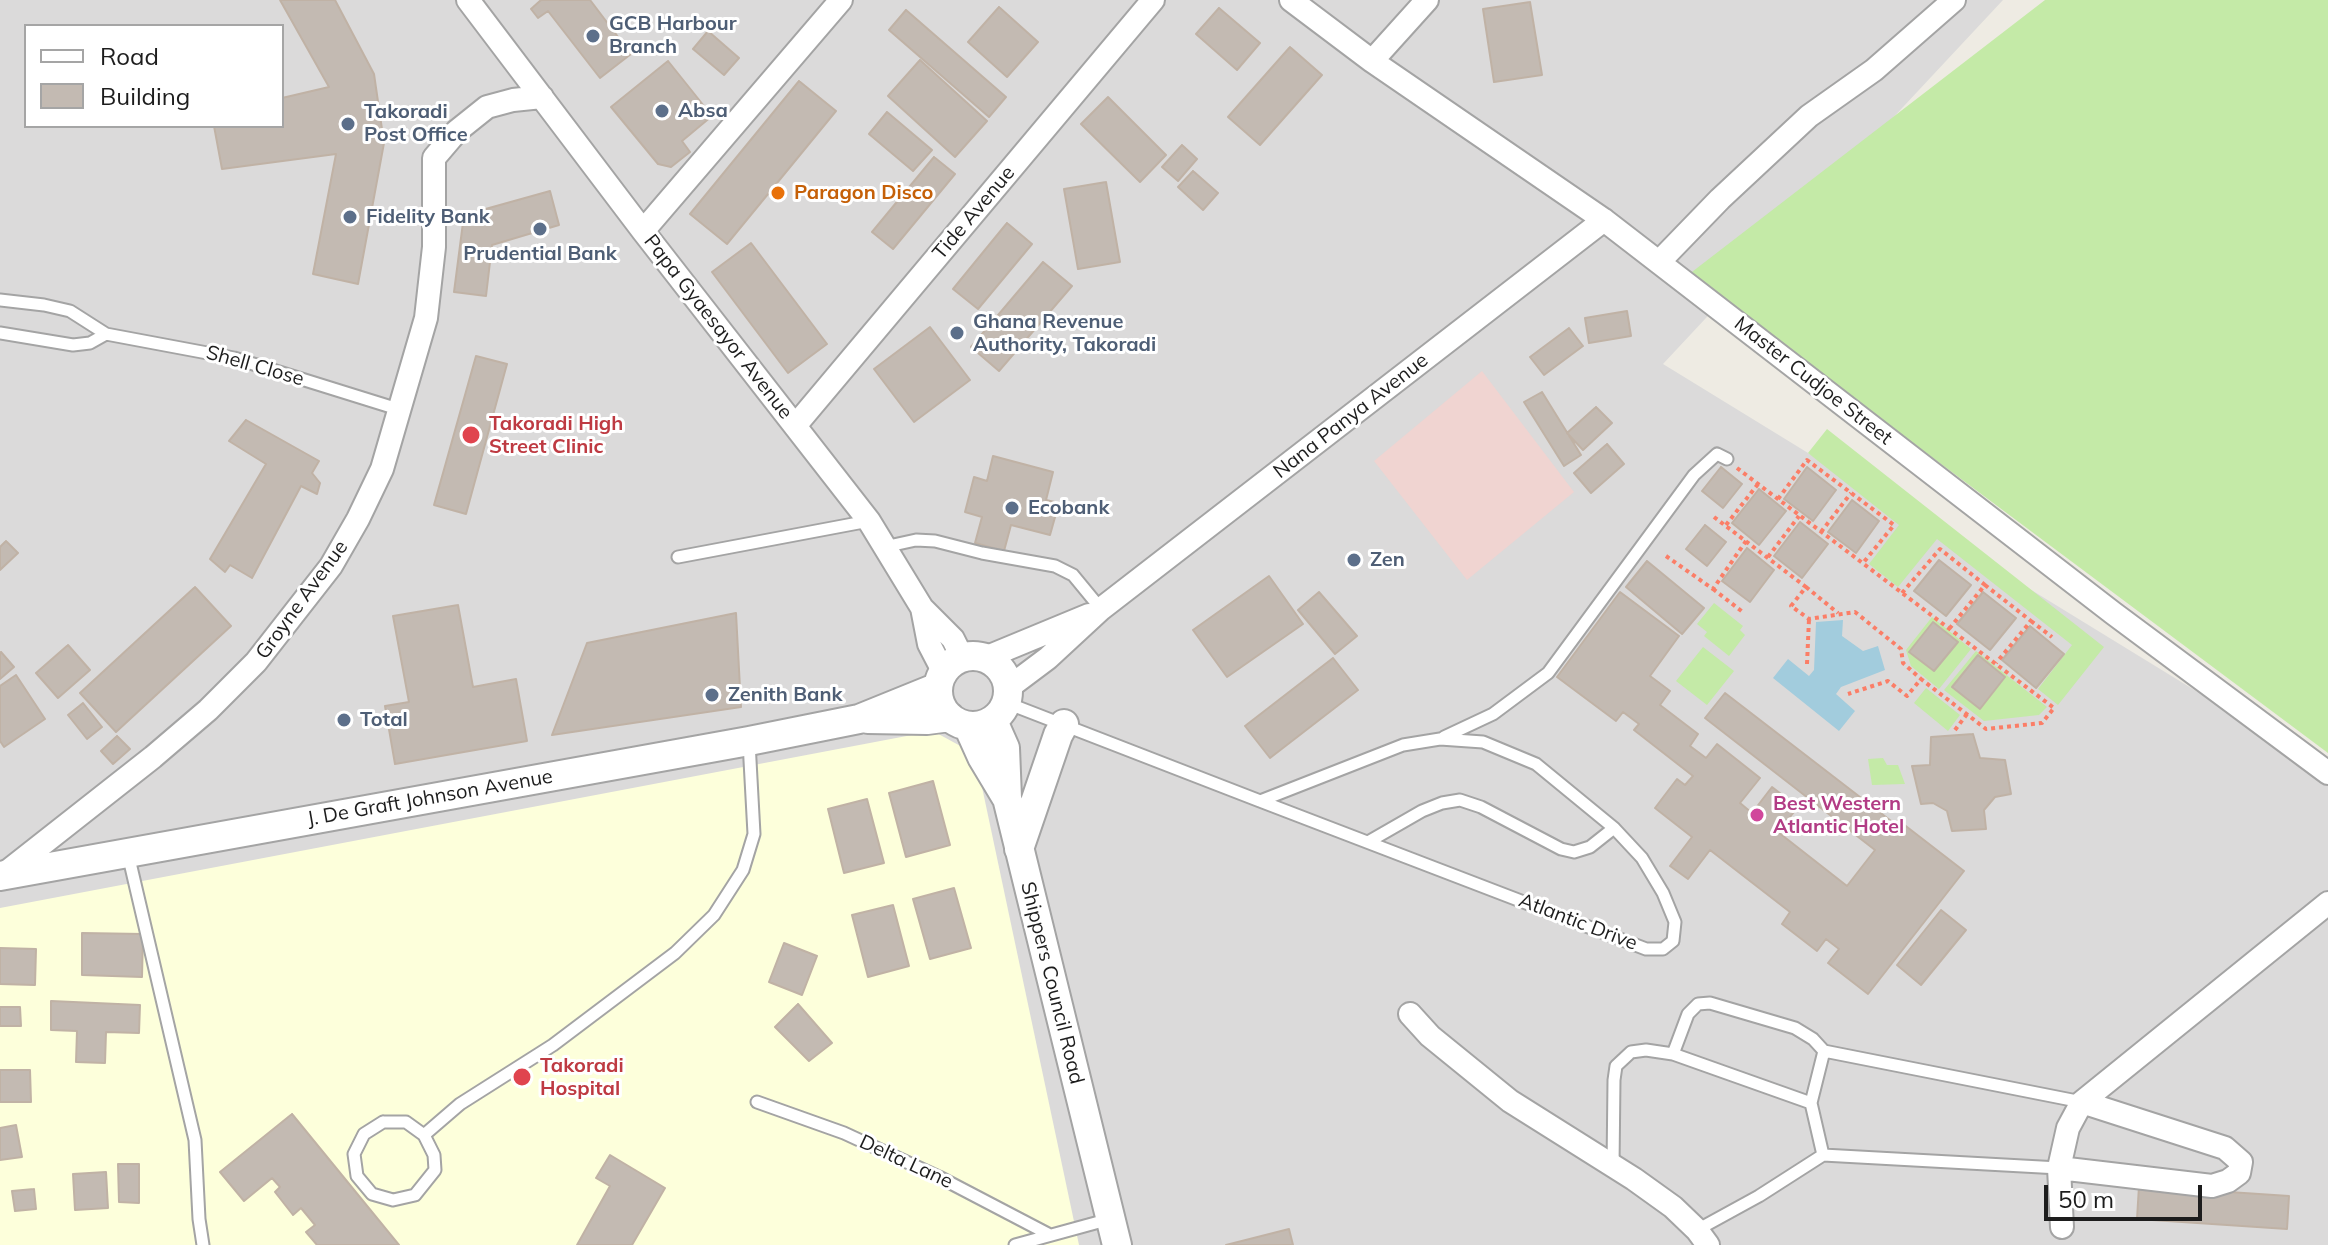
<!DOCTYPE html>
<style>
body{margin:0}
#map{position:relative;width:2328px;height:1245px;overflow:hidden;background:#eeebe3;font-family:Mulish,sans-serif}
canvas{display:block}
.legend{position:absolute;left:24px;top:24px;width:260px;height:104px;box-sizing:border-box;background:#fff;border:2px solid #a5a5a5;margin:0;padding:10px 14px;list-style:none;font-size:24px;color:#1d1d1d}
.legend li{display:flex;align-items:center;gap:16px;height:40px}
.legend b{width:40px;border:2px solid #a5a5a5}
.scale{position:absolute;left:2044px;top:1185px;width:158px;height:36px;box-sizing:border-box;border:4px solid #1d1d1d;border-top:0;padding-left:10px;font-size:24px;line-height:28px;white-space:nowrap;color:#1d1d1d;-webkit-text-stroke:6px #fff;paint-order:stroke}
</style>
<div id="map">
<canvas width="2328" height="1245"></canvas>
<ul class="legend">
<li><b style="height:10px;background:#fff"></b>Road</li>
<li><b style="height:22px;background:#c3bab2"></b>Building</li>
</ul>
<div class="scale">50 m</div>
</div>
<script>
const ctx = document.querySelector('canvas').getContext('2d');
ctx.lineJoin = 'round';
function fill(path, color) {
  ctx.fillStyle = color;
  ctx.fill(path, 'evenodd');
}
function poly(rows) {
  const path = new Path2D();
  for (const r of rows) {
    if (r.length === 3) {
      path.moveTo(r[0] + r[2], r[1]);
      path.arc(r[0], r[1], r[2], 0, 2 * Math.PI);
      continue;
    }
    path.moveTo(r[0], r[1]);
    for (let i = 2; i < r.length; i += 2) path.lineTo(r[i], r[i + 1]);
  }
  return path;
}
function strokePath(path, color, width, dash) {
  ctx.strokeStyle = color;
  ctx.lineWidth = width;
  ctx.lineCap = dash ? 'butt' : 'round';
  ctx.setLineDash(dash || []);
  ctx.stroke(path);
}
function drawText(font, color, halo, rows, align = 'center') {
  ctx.font = font + ' Mulish,sans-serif';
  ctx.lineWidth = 6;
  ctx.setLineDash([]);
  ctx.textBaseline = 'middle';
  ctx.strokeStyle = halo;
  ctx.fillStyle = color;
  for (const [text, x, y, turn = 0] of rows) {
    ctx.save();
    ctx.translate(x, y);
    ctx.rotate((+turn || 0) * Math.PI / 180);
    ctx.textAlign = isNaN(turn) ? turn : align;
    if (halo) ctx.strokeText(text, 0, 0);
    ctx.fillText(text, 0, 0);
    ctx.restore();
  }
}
fill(poly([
 [0,0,2003,0,1663,364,2328,772,2328,1245,0,1245],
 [26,26,282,26,282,126,26,126]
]), '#dbdada');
fill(poly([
 [1482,371,1574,492,1467,580,1374,461]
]), '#f0d4d1');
fill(poly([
 [933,731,975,754,1079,1245,0,1245,0,908]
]), '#fdffdb');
fill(poly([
 [2045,0,2328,0,2328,753,1688,275],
 [1827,429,2104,647,2058,705,2038,689,2072,645,1937,539,1898,587,1869,564,1899,525,1808,453],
 [1714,603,1743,626,1740,630,1745,635,1729,656,1704,636,1707,632,1697,624],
 [1932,617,1971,649,1939,689,1911,666,1906,650],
 [1703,647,1734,671,1707,705,1676,681],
 [1976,651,2047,707,2039,715,1984,721,1944,690],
 [1926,688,1960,715,1948,731,1914,703],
 [1883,758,1887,765,1898,765,1905,784,1872,785,1868,759]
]), '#c4eaa7');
fill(poly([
 [1843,620,1842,636,1863,651,1878,646,1885,670,1841,687,1836,694,1855,711,1839,731,1773,678,1788,659,1809,676,1814,670,1816,622]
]), '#a2ccdd');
const building = poly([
 [280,0,335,0,374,74,384,143,358,284,313,274,336,154,222,169,214,126,282,126,282,98,329,87,280,0],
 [541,0,590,0,631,54,600,78,548,11,538,18,531,9,541,0],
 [1530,2,1542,75,1494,82,1483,9,1530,2],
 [999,7,1038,42,1007,77,968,42,999,7],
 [1219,8,1260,43,1237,70,1196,34,1219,8],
 [906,10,1006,97,989,117,889,30,906,10],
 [708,31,739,58,724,75,693,49,708,31],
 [1290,47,1322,75,1260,145,1228,117,1290,47],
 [920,60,987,121,955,157,888,96,920,60],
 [668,61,712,116,682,141,690,152,671,167,658,164,611,107,668,61],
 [799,81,836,111,727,244,690,214,799,81],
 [1108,97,1166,155,1140,182,1081,124,1108,97],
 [887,112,932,150,913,171,869,134,887,112],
 [1182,145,1197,159,1178,181,1162,167,1182,145],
 [934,157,955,174,893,249,872,232,934,157],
 [1193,171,1218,193,1203,210,1178,187,1193,171],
 [1106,182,1120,262,1078,269,1064,189,1106,182],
 [550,191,559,225,492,245,486,296,454,292,464,215,550,191],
 [1007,223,1032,244,978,309,953,289,1007,223],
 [751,243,827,344,788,373,712,272,751,243],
 [1043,262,1072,286,999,371,971,347,1043,262],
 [1627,311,1631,336,1589,343,1585,318,1627,311],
 [930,327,970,380,914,422,874,369,930,327],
 [1569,328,1583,346,1544,375,1530,357,1569,328],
 [476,356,507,364,466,514,434,505,476,356],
 [1542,392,1581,455,1564,466,1524,402,1542,392],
 [1596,407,1612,423,1583,450,1567,433,1596,407],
 [246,420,319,461,312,473,320,483,317,494,301,486,252,578,230,565,225,572,210,559,266,464,229,441,246,420],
 [1607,444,1624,464,1591,493,1574,473,1607,444],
 [993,456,1053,472,1046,500,1059,503,1050,535,1011,525,1004,551,975,543,982,517,965,512,974,477,987,481,993,456],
 [1721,467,1742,484,1723,508,1702,491,1721,467],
 [1807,467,1836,490,1813,521,1784,499,1807,467],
 [1759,489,1786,511,1759,545,1732,523,1759,489],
 [1852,500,1879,521,1856,553,1828,532,1852,500],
 [1800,522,1828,544,1802,578,1774,556,1800,522],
 [1705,525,1726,542,1707,566,1686,549,1705,525],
 [6,541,18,553,0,570,0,547,6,541],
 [1747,548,1774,570,1750,602,1722,581,1747,548],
 [1939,560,1971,585,1946,616,1914,591,1939,560],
 [1647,561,1704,608,1682,634,1626,587,1647,561],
 [1269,576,1303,624,1227,677,1193,630,1269,576],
 [195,587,231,626,116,732,80,693,195,587],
 [1319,592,1357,636,1335,654,1298,610,1319,592],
 [1620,592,1679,636,1650,676,1670,691,1660,705,1698,734,1690,746,1706,758,1717,744,1760,778,1740,803,1752,813,1772,787,1798,807,1778,832,1847,886,1875,850,1705,718,1725,693,1895,824,1898,820,1964,871,1868,994,1828,963,1839,949,1826,939,1817,951,1782,924,1790,912,1710,850,1688,879,1670,866,1692,837,1655,808,1677,779,1685,785,1693,776,1634,730,1639,724,1623,712,1616,721,1557,677,1620,592],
 [1983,592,2016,618,1990,650,1957,624,1983,592],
 [458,605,473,687,516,679,527,741,395,764,385,706,409,702,393,616,458,605],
 [736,613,741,707,552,735,587,643,736,613],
 [1933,622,1958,642,1934,671,1909,652,1933,622],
 [2030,626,2064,654,2036,688,2002,660,2030,626],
 [68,645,90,670,58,698,36,673,68,645],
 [1,652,14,667,0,679,0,653,1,652],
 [1978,655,2005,677,1980,709,1952,687,1978,655],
 [1333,658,1358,690,1270,758,1245,726,1333,658],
 [16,675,45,719,4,747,0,741,0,686,16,675],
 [83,703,102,727,87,739,68,715,83,703],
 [1973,734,1980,758,2005,760,2011,794,1995,797,1984,810,1986,829,1952,831,1947,811,1933,803,1921,804,1912,766,1930,765,1931,737,1973,734],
 [117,736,130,749,113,764,101,751,117,736],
 [933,781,950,845,906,857,889,793,933,781],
 [867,799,884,863,844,873,828,809,867,799],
 [954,888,971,948,930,959,913,899,954,888],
 [893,905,909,966,868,977,852,915,893,905],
 [1941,910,1966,930,1921,985,1897,965,1941,910],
 [82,933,143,934,142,977,82,975,82,933],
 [784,943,817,956,802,995,769,982,784,943],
 [0,948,36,949,35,985,0,984,0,948],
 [51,1001,140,1005,139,1033,106,1032,105,1063,76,1062,77,1031,51,1030,51,1001],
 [798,1004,832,1043,809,1061,775,1027,798,1004],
 [0,1007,20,1007,21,1026,0,1026,0,1007],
 [0,1070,30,1070,31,1102,0,1102,0,1070],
 [292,1114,399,1245,317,1245,306,1232,315,1225,301,1208,293,1215,275,1192,280,1187,272,1178,244,1201,220,1172,292,1114],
 [16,1125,22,1157,0,1160,0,1128,16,1125],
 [610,1155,665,1188,632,1245,577,1245,610,1186,596,1178,610,1155],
 [118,1164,139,1164,139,1203,119,1202,118,1164],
 [106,1172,108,1208,75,1210,73,1174,106,1172],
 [2139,1186,2289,1196,2287,1229,2137,1219,2139,1186],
 [34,1189,36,1209,15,1211,12,1191,34,1189],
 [1289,1229,1293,1245,1226,1245,1289,1229]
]);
fill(building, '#c3bab2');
strokePath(building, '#c0b2a5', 2);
const service = poly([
 [0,300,44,305,70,311,106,334,234,358,401,410],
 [0,333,73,345,90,343,106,334],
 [884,547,916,540,935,541,982,553,1055,566,1073,575,1101,609],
 [678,557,869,521],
 [1007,703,1260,801],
 [1444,737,1493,714,1548,673,1694,475,1717,454,1727,459],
 [1440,739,1483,742,1536,764,1614,828,1642,858,1663,893,1675,922,1673,941,1663,949,1646,949,1260,801,1403,745,1440,739],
 [1368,842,1422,811,1442,803,1460,800,1481,807,1561,849,1574,852,1590,847,1614,828],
 [128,854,195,1140,199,1219,203,1245],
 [1673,1054,1688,1014,1698,1004,1710,1003,1795,1028,1813,1039,1824,1051,2082,1102],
 [757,1102,844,1133,939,1177,1050,1235],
 [383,1122,406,1122,424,1135,434,1155,435,1170,415,1195,393,1200,372,1194,357,1176,354,1154,364,1134,383,1122],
 [424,1135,460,1104,553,1045,675,953,714,915,743,870,754,834,749,742],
 [1823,1155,1811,1103,1824,1051],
 [1613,1167,1614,1080,1616,1066,1631,1052,1646,1050,1673,1054,1811,1103],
 [1697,1230,1759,1196,1823,1155,2059,1168],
 [1015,1245,1110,1219]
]);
const minor = poly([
 [468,0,643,231,869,521,922,608,953,639,962,657],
 [1291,0,1372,61,1604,220,2113,613,2328,773],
 [1372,61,1427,0],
 [643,231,841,0],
 [1659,262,1720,199,1809,116,1874,70,1954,0],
 [795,426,1153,0],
 [922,608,929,644,943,671],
 [985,658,1089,615],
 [1008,688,1048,658,1101,609,1604,220],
 [3,875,153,757,208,710,256,662,331,566,358,519,382,469,426,318,434,247,434,158,457,131,487,107,513,100,542,97],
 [1410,1014,1430,1036,1510,1101,1634,1179,1673,1207,1697,1230,1708,1245],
 [2059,1168,2212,1186,2228,1181,2239,1173,2241,1162,2225,1148,2082,1102],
 [2062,1227,2059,1168,2068,1128,2082,1102,2328,903]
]);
const tertiary = poly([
 [973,691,35],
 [868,719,927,720,950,717],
 [993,721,1005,748,1007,798,1117,1245],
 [968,726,982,757,1006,797],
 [1019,849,1058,735,1064,724],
 [0,876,749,741,859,719,938,687]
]);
strokePath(service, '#a4a4a4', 15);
strokePath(minor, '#a4a4a4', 26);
strokePath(tertiary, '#a4a4a4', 32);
strokePath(poly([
 [1737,468,2054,708,2042,723,1986,729,1921,679,1907,696,1888,681,1848,694],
 [1778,499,1807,460,1894,525,1863,563],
 [1714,517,1806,587,1791,606,1809,619,1855,612,1901,649,1903,663,1921,679],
 [1726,525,1758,484],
 [1821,532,1851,493],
 [1666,556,1713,589,1746,541],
 [1768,557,1799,516],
 [1985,585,2031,621,1996,663],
 [1806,587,1838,613],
 [1713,589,1744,613],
 [1902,593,1940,549,1985,585,1949,629],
 [2031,621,2052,637],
 [1807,664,1809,619],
 [1955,730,1967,714]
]), '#fb7e67', 4, [4, 4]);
strokePath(service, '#fff', 11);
strokePath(minor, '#fff', 22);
strokePath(tertiary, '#fff', 28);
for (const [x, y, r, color] of [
 [593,36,8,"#5c6f8a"],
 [662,111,8,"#5c6f8a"],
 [348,124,8,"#5c6f8a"],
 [778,193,8,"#e8710a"],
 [350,217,8,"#5c6f8a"],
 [540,229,8,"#5c6f8a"],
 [957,333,8,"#5c6f8a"],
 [471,435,10,"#e0444e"],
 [1012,508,8,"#5c6f8a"],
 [1354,560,8,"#5c6f8a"],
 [712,695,8,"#5c6f8a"],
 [344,720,8,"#5c6f8a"],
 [1757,815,8,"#d1479c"],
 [522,1077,10,"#e0444e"]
]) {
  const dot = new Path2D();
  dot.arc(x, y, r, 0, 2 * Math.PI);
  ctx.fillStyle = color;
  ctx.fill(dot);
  strokePath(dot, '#fff', 3);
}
drawText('bold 20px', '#4e5e75', '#fff', [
 ["GCB Harbour",609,24],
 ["Branch",609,47],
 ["Absa",678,111],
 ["Takoradi",364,112],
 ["Post Office",364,135],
 ["Fidelity Bank",366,217],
 ["Prudential Bank",540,254,"center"],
 ["Ghana Revenue",973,322],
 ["Authority, Takoradi",973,345],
 ["Ecobank",1028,508],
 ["Zen",1370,560],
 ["Zenith Bank",728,695],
 ["Total",360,720]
], 'left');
drawText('bold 20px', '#c56008', '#fff', [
 ["Paragon Disco",794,193]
], 'left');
drawText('20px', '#1d1d1d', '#fff', [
 ["Tide Avenue",974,213,-50],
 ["Papa Gyaesayor Avenue",718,327,52],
 ["Shell Close",255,366,16],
 ["Master Cudjoe Street",1813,381,38],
 ["Nana Panya Avenue",1351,416,-38],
 ["Groyne Avenue",302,600,-54],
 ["J. De Graft Johnson Avenue",430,798,-10],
 ["Atlantic Drive",1578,922,21],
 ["Shippers Council Road",1052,983,76],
 ["Delta Lane",906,1162,25]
]);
drawText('bold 20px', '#be3a42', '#fff', [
 ["Takoradi High",489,424],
 ["Street Clinic",489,447],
 ["Takoradi",540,1066],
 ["Hospital",540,1089]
], 'left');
drawText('bold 20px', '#b23c85', '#fff', [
 ["Best Western",1773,804],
 ["Atlantic Hotel",1773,827]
], 'left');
</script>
